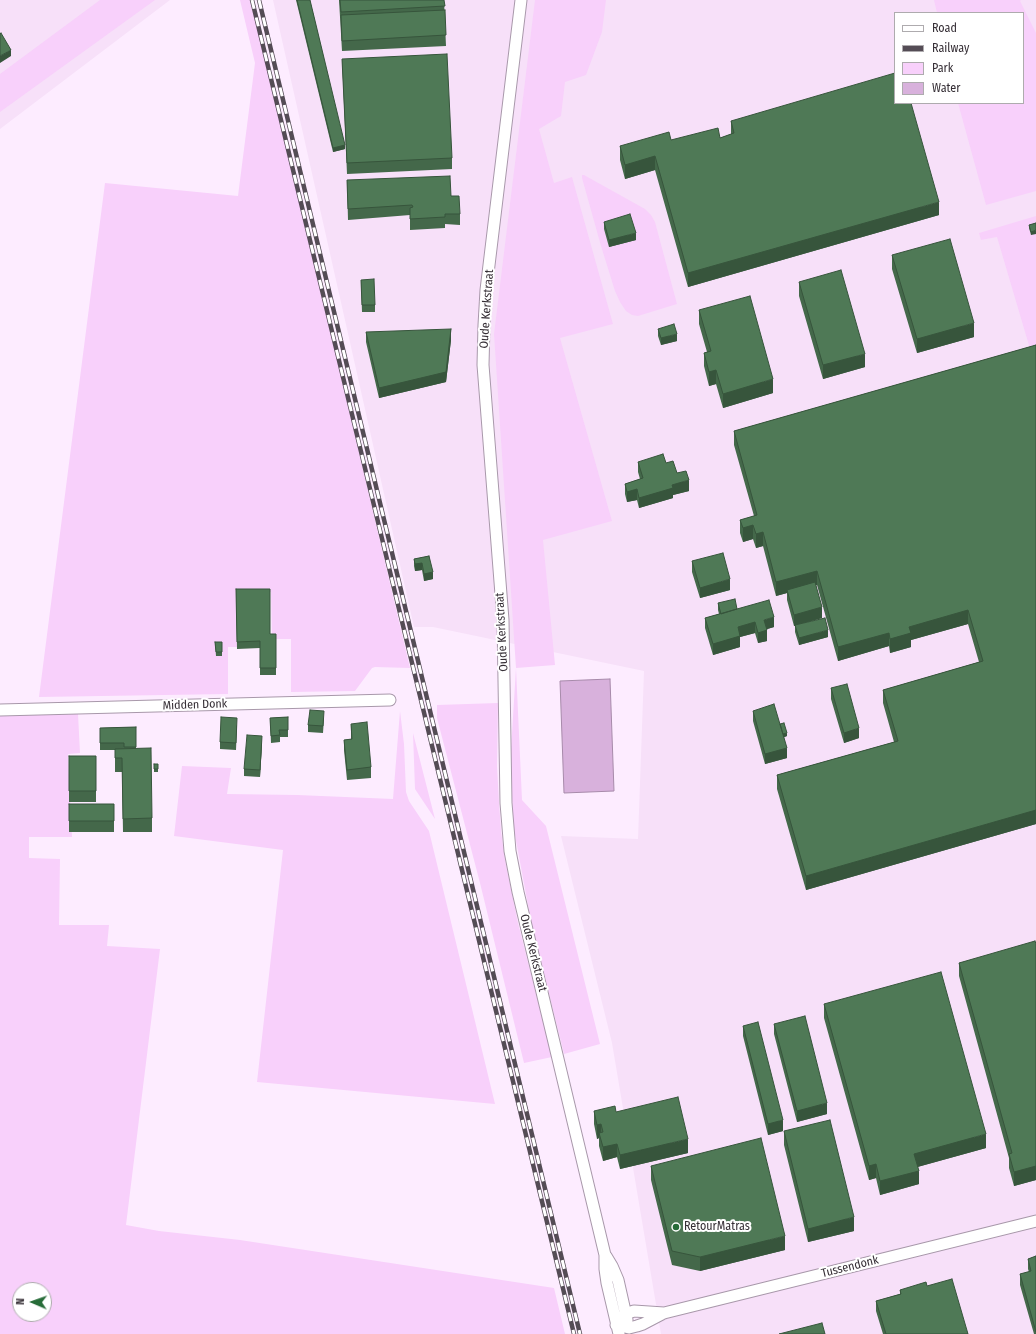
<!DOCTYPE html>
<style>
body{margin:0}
#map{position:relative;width:1036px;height:1334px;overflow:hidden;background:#fdecff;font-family:"Fira Sans Condensed",sans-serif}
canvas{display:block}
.legend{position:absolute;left:894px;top:12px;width:130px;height:92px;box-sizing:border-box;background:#fff;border:1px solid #aeabae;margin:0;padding:5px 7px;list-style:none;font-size:12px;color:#352e35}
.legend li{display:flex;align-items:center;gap:8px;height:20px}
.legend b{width:20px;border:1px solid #aeabae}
.north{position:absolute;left:12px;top:1282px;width:40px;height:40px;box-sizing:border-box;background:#fff;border:1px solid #aeabae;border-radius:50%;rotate:272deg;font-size:11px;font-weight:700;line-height:16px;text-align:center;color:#352e35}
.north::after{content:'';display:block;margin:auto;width:14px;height:18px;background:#276c38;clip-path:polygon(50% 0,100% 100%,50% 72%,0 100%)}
</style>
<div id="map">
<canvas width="1036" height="1334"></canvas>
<ul class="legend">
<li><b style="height:5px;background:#fff"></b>Road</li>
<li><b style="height:5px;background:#544c55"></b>Railway</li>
<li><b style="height:11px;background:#f8d0fb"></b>Park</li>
<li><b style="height:11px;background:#d8b1dc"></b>Water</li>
</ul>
<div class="north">N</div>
</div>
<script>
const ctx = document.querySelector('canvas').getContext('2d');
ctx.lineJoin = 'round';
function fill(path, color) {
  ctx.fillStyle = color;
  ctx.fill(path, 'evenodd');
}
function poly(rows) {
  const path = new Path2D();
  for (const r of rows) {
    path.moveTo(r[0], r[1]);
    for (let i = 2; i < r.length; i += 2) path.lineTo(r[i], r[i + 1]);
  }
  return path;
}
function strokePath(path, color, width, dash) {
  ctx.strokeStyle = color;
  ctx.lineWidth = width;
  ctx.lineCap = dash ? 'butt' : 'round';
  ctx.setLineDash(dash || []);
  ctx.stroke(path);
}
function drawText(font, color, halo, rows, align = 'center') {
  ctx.font = font + ' "Fira Sans Condensed",sans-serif';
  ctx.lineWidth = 4;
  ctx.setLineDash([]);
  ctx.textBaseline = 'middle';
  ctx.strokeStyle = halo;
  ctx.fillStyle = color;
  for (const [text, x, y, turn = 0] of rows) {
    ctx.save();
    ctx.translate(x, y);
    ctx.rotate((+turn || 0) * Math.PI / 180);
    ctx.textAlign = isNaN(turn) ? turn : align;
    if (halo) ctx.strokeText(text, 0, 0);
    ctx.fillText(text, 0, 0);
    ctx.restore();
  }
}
fill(poly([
 [0,0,170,0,0,129],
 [273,0,1036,0,1036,1334,661,1334,612,1043,561,836,638,839,644,671,433,627,414,627],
 [895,13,1023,13,1023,103,895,103]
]), '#f7e0f9');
fill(poly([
 [100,0,155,0,0,112,0,74],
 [240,0,252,0,410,668,375,667,372,668,355,691,291,692,291,639,272,639,271,592,239,592,237,647,228,647,228,694,39,697,105,183,238,196,255,63],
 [535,0,606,0,602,32,586,75,565,82,561,116,539,129,554,183,572,177,613,324,560,338,612,521,543,540,555,665,516,668,522,800,546,826,600,1044,564,1054,531,921,514,830,510,766,516,668,494,334],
 [934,0,1021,0,1020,1,1036,33,1036,191,986,205,958,103,1023,103,1023,13,937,13],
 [582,175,584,175,645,209,651,215,655,222,677,304,638,316,632,315,626,311,620,302,615,291,601,246,582,178],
 [1036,216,1036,358,1033,359,997,237,981,240,979,233],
 [498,703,497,766,499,802,501,831,505,860,518,923,552,1057,524,1063,480,883,437,718,437,705],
 [400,711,404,744,406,792,409,801,429,831,495,1104,257,1082,283,850,174,836,182,766,231,768,227,794,297,795,393,799],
 [78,714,80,753,68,754,72,837,29,837,29,858,60,859,59,925,109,925,107,946,160,949,126,1225,159,1231,240,1240,554,1288,565,1334,0,1334,0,715],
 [20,1290,44,1290,44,1314,20,1314],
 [413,733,435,819,415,789]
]), '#f8d0fb');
const water = poly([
 [610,679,614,791,564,793,560,681,610,679]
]);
fill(water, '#d8b1dc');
strokePath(water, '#a78aaa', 1);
const minor = poly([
 [521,0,486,290,484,325,483,365,503,620,506,803,510,851,518,892,605,1255,605,1269,607,1283,619,1334],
 [0,710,390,700],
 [606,1256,612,1266,618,1280,627,1320],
 [664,1313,634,1311,625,1314,616,1325,629,1328,637,1326,643,1324,664,1313,1036,1221]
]);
strokePath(minor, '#a898aa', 13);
strokePath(minor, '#fff', 11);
const rail = poly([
 [252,0,574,1334],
 [259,0,580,1334]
]);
strokePath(rail, '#544c55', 4.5);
strokePath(rail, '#fff', 3, [9]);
fill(poly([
 [296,0,310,0,345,149,333,152],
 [339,0,444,0,446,46,342,51],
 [342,59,452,158,452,169,347,174],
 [731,121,939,215,688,287,655,170,625,179,620,160,620,146,671,140,720,138,731,134],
 [347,180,451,196,460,214,460,225,445,224,445,228,410,230,410,215,348,220],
 [604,222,636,240,609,247,604,229],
 [1036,223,1031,235,1029,228,1029,225],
 [892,255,974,337,917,353,892,269],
 [361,280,375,305,375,312,362,312],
 [799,282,865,367,823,379,799,296],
 [699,310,773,393,723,408,716,384,709,386,704,366,704,353,707,352,699,324],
 [658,329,677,341,661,345,658,336],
 [366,332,451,340,446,382,379,398,366,342],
 [1036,345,1036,824,806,890,777,789,777,775,894,742,883,703,883,690,979,662,968,624,911,640,911,647,890,653,889,646,838,661,817,585,816,585,822,618,794,626,787,600,787,593,776,596,763,546,756,548,753,539,743,542,740,533,740,520,754,516,734,445,734,431],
 [638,462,666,463,677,473,689,491,673,495,673,498,639,508,637,500,627,502,625,494,625,484,640,479,638,472],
 [429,556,433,579,424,581,422,570,415,571,414,566,414,559],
 [692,561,730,590,700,598,692,572],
 [236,589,270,634,276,634,276,675,260,675,260,648,237,649],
 [718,603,737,609,774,627,767,629,767,641,758,643,755,633,740,637,740,647,713,655,705,628,705,618,719,614,718,610],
 [795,625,828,637,799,645,795,632],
 [215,642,222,642,222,656,216,656],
 [831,688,859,738,844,743,831,699],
 [753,711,780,724,787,736,784,737,787,758,765,764,753,721],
 [288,717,288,737,280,737,280,742,271,743,270,718],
 [324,718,323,733,308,732,308,725],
 [351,724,371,767,371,778,347,780,344,750,344,740,351,739],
 [237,725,236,750,220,749,220,742],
 [136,727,136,749,152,818,152,832,123,832,122,772,115,772,115,750,100,750,100,728],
 [262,743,260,777,244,776,244,769],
 [69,756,96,756,96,802,69,802],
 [154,764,158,764,158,772,154,772],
 [69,804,114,804,114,832,69,832],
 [1036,944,1036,1180,1014,1186,1009,1168,1009,1158,959,976,959,963],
 [824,1004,986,1148,917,1167,919,1184,880,1195,876,1178,869,1180,824,1018],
 [774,1024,827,1114,797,1122,774,1034],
 [743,1026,783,1131,768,1135,743,1036],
 [594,1111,616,1112,688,1153,620,1169,617,1157,603,1161,599,1146,599,1138,597,1139,594,1124],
 [784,1131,854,1231,808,1242,784,1145],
 [651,1166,785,1250,700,1271,672,1265,651,1180],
 [1036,1256,1036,1334,1034,1334,1020,1285,1020,1274,1029,1272,1028,1269,1028,1259],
 [927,1286,968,1334,883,1334,876,1311,876,1301,900,1294,900,1290]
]), '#44684a');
fill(poly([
 [11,50,11,56,0,63,0,56],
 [345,145,345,149,333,152,333,148],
 [655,156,655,170,625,179,625,165],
 [939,202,939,215,688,287,688,273],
 [1036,230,1036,234,1031,235,1031,232],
 [636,233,636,240,609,247,609,240],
 [974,323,974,337,917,353,917,339],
 [451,329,451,340,446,382,379,398,379,388],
 [677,334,677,341,661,345,661,338],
 [865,354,865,367,823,379,823,365],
 [716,370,716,384,709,386,709,372],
 [773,379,773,393,723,408,723,394],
 [689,480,689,491,673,495,673,498,639,508,639,498,672,485],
 [637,489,637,500,627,502,627,492],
 [753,525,753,539,743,542,743,528],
 [763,532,763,546,756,548,756,534],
 [422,563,422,570,415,571,415,564],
 [817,571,817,585,788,593,787,590,787,593,776,596,776,582],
 [433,572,433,579,424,581,424,574],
 [730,579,730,590,700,598,700,588],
 [822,607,822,618,794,626,794,615],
 [968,610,968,624,911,640,911,647,890,653,890,639,909,627],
 [774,617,774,627,764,630,764,620],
 [755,622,755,633,740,637,740,647,713,655,713,644,738,627],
 [767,630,767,641,758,643,758,633],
 [828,630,828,637,799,645,799,638],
 [889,633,889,646,838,661,838,647],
 [859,728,859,738,844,743,844,733],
 [787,733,787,736,782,738,782,734],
 [262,736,262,743,260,777,260,770],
 [787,748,787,758,765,764,765,754],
 [1036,810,1036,824,806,890,806,876],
 [827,1103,827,1114,797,1122,797,1111],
 [783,1120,783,1131,768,1135,768,1124],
 [601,1124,601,1138,599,1133,599,1138,597,1139,597,1125],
 [986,1134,986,1148,914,1168,914,1154],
 [688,1139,688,1153,620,1169,620,1155],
 [617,1144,617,1157,603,1161,603,1147],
 [876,1164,876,1178,869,1180,869,1166],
 [1036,1166,1036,1180,1014,1186,1014,1172],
 [919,1171,919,1184,880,1195,880,1181],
 [854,1217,854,1231,808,1242,808,1229],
 [785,1236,785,1250,700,1271,700,1257]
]), '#37553c');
const building = poly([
 [297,0,310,0,345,145,333,148,297,0],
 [340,0,444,0,445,6,341,12,340,0],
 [445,10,446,35,342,41,341,15,445,10],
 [1,33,11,50,0,56,0,34,1,33],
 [447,54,452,158,347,163,342,59,447,54],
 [895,73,895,103,911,103,939,202,688,273,655,156,625,165,620,146,669,132,671,140,718,128,720,138,734,133,731,121,895,73],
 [450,176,451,196,459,196,460,214,445,214,445,217,410,219,410,208,413,207,412,205,348,209,347,180,450,176],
 [630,214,636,233,609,240,604,222,630,214],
 [1036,223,1036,230,1031,232,1029,225,1036,223],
 [950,239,974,323,917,339,892,255,950,239],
 [841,270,865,354,823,365,799,282,841,270],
 [374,279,375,305,362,305,361,280,374,279],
 [750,296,773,379,723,394,716,370,709,372,704,353,711,351,699,310,750,296],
 [674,324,677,334,661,338,658,329,674,324],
 [451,329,446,372,379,388,366,332,451,329],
 [1036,345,1036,810,806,876,777,775,898,741,883,690,983,661,968,610,909,627,911,633,890,639,889,633,838,647,817,571,776,582,763,532,756,534,753,525,743,528,740,520,757,515,734,431,1036,345],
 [663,454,666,463,673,461,677,473,686,471,689,480,672,485,673,488,639,498,637,489,627,492,625,484,643,478,638,462,663,454],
 [723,553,730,579,700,588,692,561,723,553],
 [429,556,433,572,424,574,422,563,415,564,414,559,429,556],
 [815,582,822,607,794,615,787,590,815,582],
 [236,589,270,589,270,634,276,634,276,668,260,668,260,641,237,642,236,589],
 [735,599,737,609,721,614,718,603,735,599],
 [769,600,774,617,764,620,767,630,758,633,755,622,738,627,740,636,713,644,705,618,769,600],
 [825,618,828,630,799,638,795,625,825,618],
 [215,642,222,642,222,652,216,652,215,642],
 [847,684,859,728,844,733,831,688,847,684],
 [774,704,787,748,765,754,753,711,774,704],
 [310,710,324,711,323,726,308,725,310,710],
 [221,717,237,718,236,743,220,742,221,717],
 [288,717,288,730,279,730,280,735,271,736,270,718,288,717],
 [367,722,371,767,347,770,344,740,352,739,351,724,367,722],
 [784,723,787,733,783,734,780,724,784,723],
 [136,727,136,747,124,747,124,743,100,743,100,728,136,727],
 [247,735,262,736,260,770,244,769,247,735],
 [151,748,152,818,123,819,122,758,115,758,115,749,151,748],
 [69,756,96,756,96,791,69,791,69,756],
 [154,764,158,764,158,769,154,769,154,764],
 [69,804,114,804,114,821,69,821,69,804],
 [1035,941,1036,944,1036,1166,1014,1172,1009,1154,1012,1153,959,963,1035,941],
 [941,972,986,1134,914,1154,919,1171,880,1181,876,1164,869,1166,824,1004,941,972],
 [805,1016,827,1103,797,1111,774,1024,805,1016],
 [758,1022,783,1120,768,1124,743,1026,758,1022],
 [678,1097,688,1139,620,1155,617,1144,603,1147,599,1133,603,1132,601,1124,597,1125,594,1111,615,1106,616,1112,678,1097],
 [830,1120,854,1217,808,1229,784,1131,830,1120],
 [761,1138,785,1236,700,1257,672,1251,651,1166,761,1138],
 [1036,1256,1036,1332,1020,1274,1031,1271,1028,1259,1036,1256],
 [952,1279,968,1334,886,1334,876,1301,901,1294,900,1290,926,1282,927,1286,952,1279],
 [822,1323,825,1334,779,1334,822,1323]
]);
fill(building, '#4f7956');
strokePath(building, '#37553c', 1);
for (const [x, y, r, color] of [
 [676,1227,4,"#276c38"]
]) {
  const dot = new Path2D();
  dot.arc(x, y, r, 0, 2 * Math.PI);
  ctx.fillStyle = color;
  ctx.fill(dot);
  strokePath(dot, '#fff', 1.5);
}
drawText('12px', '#352e35', '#fff', [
 ["Oude Kerkstraat",487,309,-86],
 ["Oude Kerkstraat",502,632,-93],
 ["Midden Donk",195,705,-2],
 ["Oude Kerkstraat",533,953,76],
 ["Tussendonk",850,1267,-14]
]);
drawText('12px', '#352e35', '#fff', [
 ["RetourMatras",684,1227]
], 'left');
</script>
